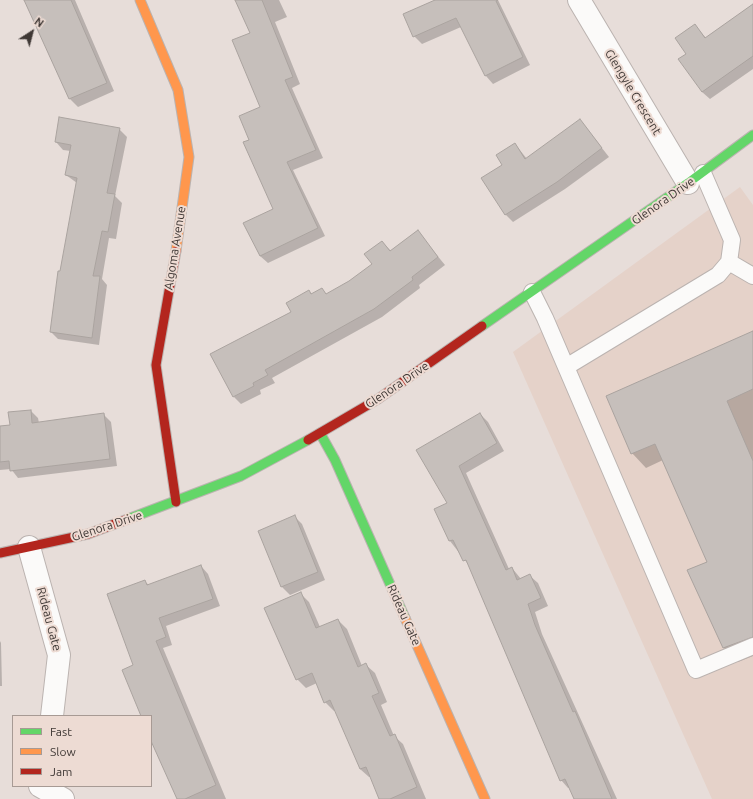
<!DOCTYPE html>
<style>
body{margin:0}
#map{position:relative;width:753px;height:799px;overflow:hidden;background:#e7ddd9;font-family:Ubuntu,sans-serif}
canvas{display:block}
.legend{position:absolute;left:12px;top:715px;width:140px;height:72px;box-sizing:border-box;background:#eddbd3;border:1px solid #a79a94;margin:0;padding:5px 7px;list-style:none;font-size:12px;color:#3f3835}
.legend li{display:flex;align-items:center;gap:8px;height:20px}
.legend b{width:20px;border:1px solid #a79a94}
.north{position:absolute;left:12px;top:12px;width:40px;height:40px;-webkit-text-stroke:3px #eddbd3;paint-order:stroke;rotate:36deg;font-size:11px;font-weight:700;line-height:16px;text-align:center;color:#3f3835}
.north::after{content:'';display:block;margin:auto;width:14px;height:18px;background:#3f3835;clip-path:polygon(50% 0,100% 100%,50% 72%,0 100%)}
</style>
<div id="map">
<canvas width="753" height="799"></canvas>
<ul class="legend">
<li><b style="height:5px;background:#63d668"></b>Fast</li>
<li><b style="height:5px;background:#ff974d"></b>Slow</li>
<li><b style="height:5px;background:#b3261e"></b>Jam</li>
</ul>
<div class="north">N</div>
</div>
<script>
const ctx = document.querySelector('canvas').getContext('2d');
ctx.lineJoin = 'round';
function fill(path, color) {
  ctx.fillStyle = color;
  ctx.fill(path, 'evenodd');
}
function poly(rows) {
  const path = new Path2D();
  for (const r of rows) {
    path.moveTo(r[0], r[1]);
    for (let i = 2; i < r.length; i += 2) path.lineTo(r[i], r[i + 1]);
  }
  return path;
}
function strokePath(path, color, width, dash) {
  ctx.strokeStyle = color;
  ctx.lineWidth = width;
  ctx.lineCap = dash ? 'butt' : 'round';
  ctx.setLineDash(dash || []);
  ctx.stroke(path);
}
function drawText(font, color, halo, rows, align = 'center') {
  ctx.font = font + ' Ubuntu,sans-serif';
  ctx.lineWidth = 4;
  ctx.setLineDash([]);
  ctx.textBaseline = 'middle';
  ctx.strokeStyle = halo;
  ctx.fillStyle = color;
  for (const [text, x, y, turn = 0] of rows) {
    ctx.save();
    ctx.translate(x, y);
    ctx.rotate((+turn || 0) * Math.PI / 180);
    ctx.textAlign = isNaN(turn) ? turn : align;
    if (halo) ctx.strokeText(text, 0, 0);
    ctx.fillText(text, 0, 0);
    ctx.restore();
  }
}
fill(poly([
 [740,187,753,205,753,799,712,799,513,352]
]), '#e5d2c9');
fill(poly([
 [25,0,75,0,114,91,78,107,70,99],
 [236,0,279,0,287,17,275,22,300,84,292,88,323,158,293,170,325,236,268,263,260,256,245,224,274,209,250,140,261,108,251,33],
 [437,0,498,0,530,65,493,84,486,76,461,27,422,44,414,36],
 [753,4,753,69,710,99,702,92,687,54,695,25,706,38],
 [580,120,609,157,565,189,513,222,505,214,504,165,515,144,527,159],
 [119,129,127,137,115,196,122,203,116,239,109,238,102,279,107,285,99,345,58,339,51,332,77,183,66,175,71,151,63,150,56,142],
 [417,231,445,265,419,285,420,288,382,317,272,378,275,383,260,390,261,394,241,404,234,397,309,291,312,294,322,289,327,295,349,282,373,264,382,242,391,251],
 [753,332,753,656,738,662,724,648,688,570,708,562,663,460,646,468,632,453],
 [31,411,38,418,39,423,103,414,111,422,117,466,18,478,11,469,0,470,0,427,11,426],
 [480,414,488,422,504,451,466,473,509,569,512,568,521,579,530,576,538,583,548,606,535,612,542,634,617,799,575,799,570,787,568,788,561,780,471,568,450,541,448,503,417,451],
 [294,516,302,524,325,580,290,595,282,587,259,532],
 [201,566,208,574,220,606,166,626,172,645,163,648,226,799,178,799,151,736,151,716,142,716,134,666,144,581,149,585],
 [300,593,309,602,320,627,338,620,347,629,362,666,366,665,375,673,387,702,381,705,394,736,403,744,426,799,381,799,371,777,369,777,360,769,336,710,334,711,325,702,317,683,306,688,297,679],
 [0,641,1,643,2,686,0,686]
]), '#0003');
const building = poly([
 [24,0,71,0,107,83,69,99,24,0],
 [235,0,262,0,293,77,285,80,316,150,287,162,318,228,260,256,243,223,273,209,243,142,249,140,239,116,260,107,232,40,250,33,235,0],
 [435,0,498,0,496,1,523,57,485,76,456,18,413,37,403,14,435,0],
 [753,4,753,56,702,92,678,59,686,54,675,38,695,24,705,38,753,4],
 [59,117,120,128,107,193,115,194,108,232,102,231,93,276,100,276,92,338,50,332,58,271,60,271,77,178,65,175,71,145,55,142,59,117],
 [580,119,602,148,557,182,505,215,481,178,502,165,496,155,515,143,525,159,580,119],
 [418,230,438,257,412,277,413,280,374,309,265,370,268,375,253,383,254,386,233,397,210,354,291,312,286,303,309,290,311,294,322,288,326,294,349,281,372,264,364,254,382,241,390,251,418,230],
 [753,331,753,389,727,401,753,461,753,637,723,648,687,570,707,562,655,444,631,454,606,396,753,331],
 [31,410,32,423,104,413,110,459,10,471,9,461,0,462,0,426,10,425,8,412,31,410],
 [480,413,497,443,459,466,506,570,512,567,517,580,530,574,541,598,528,604,535,625,573,712,575,711,612,799,574,799,565,779,560,781,466,560,463,561,453,540,449,541,434,509,447,503,416,450,480,413],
 [295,515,318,572,281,587,258,531,295,515],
 [201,565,213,599,159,618,166,637,156,641,216,785,185,799,177,799,151,741,151,716,141,716,122,670,133,665,107,594,145,580,147,585,201,565],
 [301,592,316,628,338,619,358,667,366,663,379,693,372,696,390,736,395,734,417,787,390,799,379,799,366,767,360,769,330,700,324,703,312,673,296,680,264,608,301,592]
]);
fill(building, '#c6bfbb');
strokePath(building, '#aaa39f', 1);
const lane = poly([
 [729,262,753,276],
 [532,292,545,318,696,670,753,646],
 [566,367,718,275,729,262,732,240,703,173]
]);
const street = poly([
 [579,0,688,183],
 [29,547,59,655,52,716],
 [40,786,63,799]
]);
const fast = poly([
 [482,326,688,183,753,135],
 [320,433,335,460,405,618],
 [128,519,241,476,308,440]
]);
const slow = poly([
 [140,0,178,90,189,157,176,251],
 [405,618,485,799]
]);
const jam = poly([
 [176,251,156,365,176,502],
 [308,440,378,399,482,326],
 [0,553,88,534,128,519]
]);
strokePath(lane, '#bbb3b0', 18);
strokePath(street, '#bbb3b0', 24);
strokePath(fast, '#bbb3b0', 11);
strokePath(slow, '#bbb3b0', 11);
strokePath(jam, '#bbb3b0', 11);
strokePath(lane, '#fbfaf9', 16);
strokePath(street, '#fbfaf9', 22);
strokePath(fast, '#63d668', 9);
strokePath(slow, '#ff974d', 9);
strokePath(jam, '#b3261e', 9);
drawText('12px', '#3f3835', '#eddbd3', [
 ["Glengyle Crescent",633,92,59],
 ["Glenora Drive",663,201,-35],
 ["Algoma Avenue",175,248,-81],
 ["Glenora Drive",397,385,-34],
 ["Glenora Drive",107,526,-18],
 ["Rideau Gate",404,615,66],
 ["Rideau Gate",49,619,75]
]);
</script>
